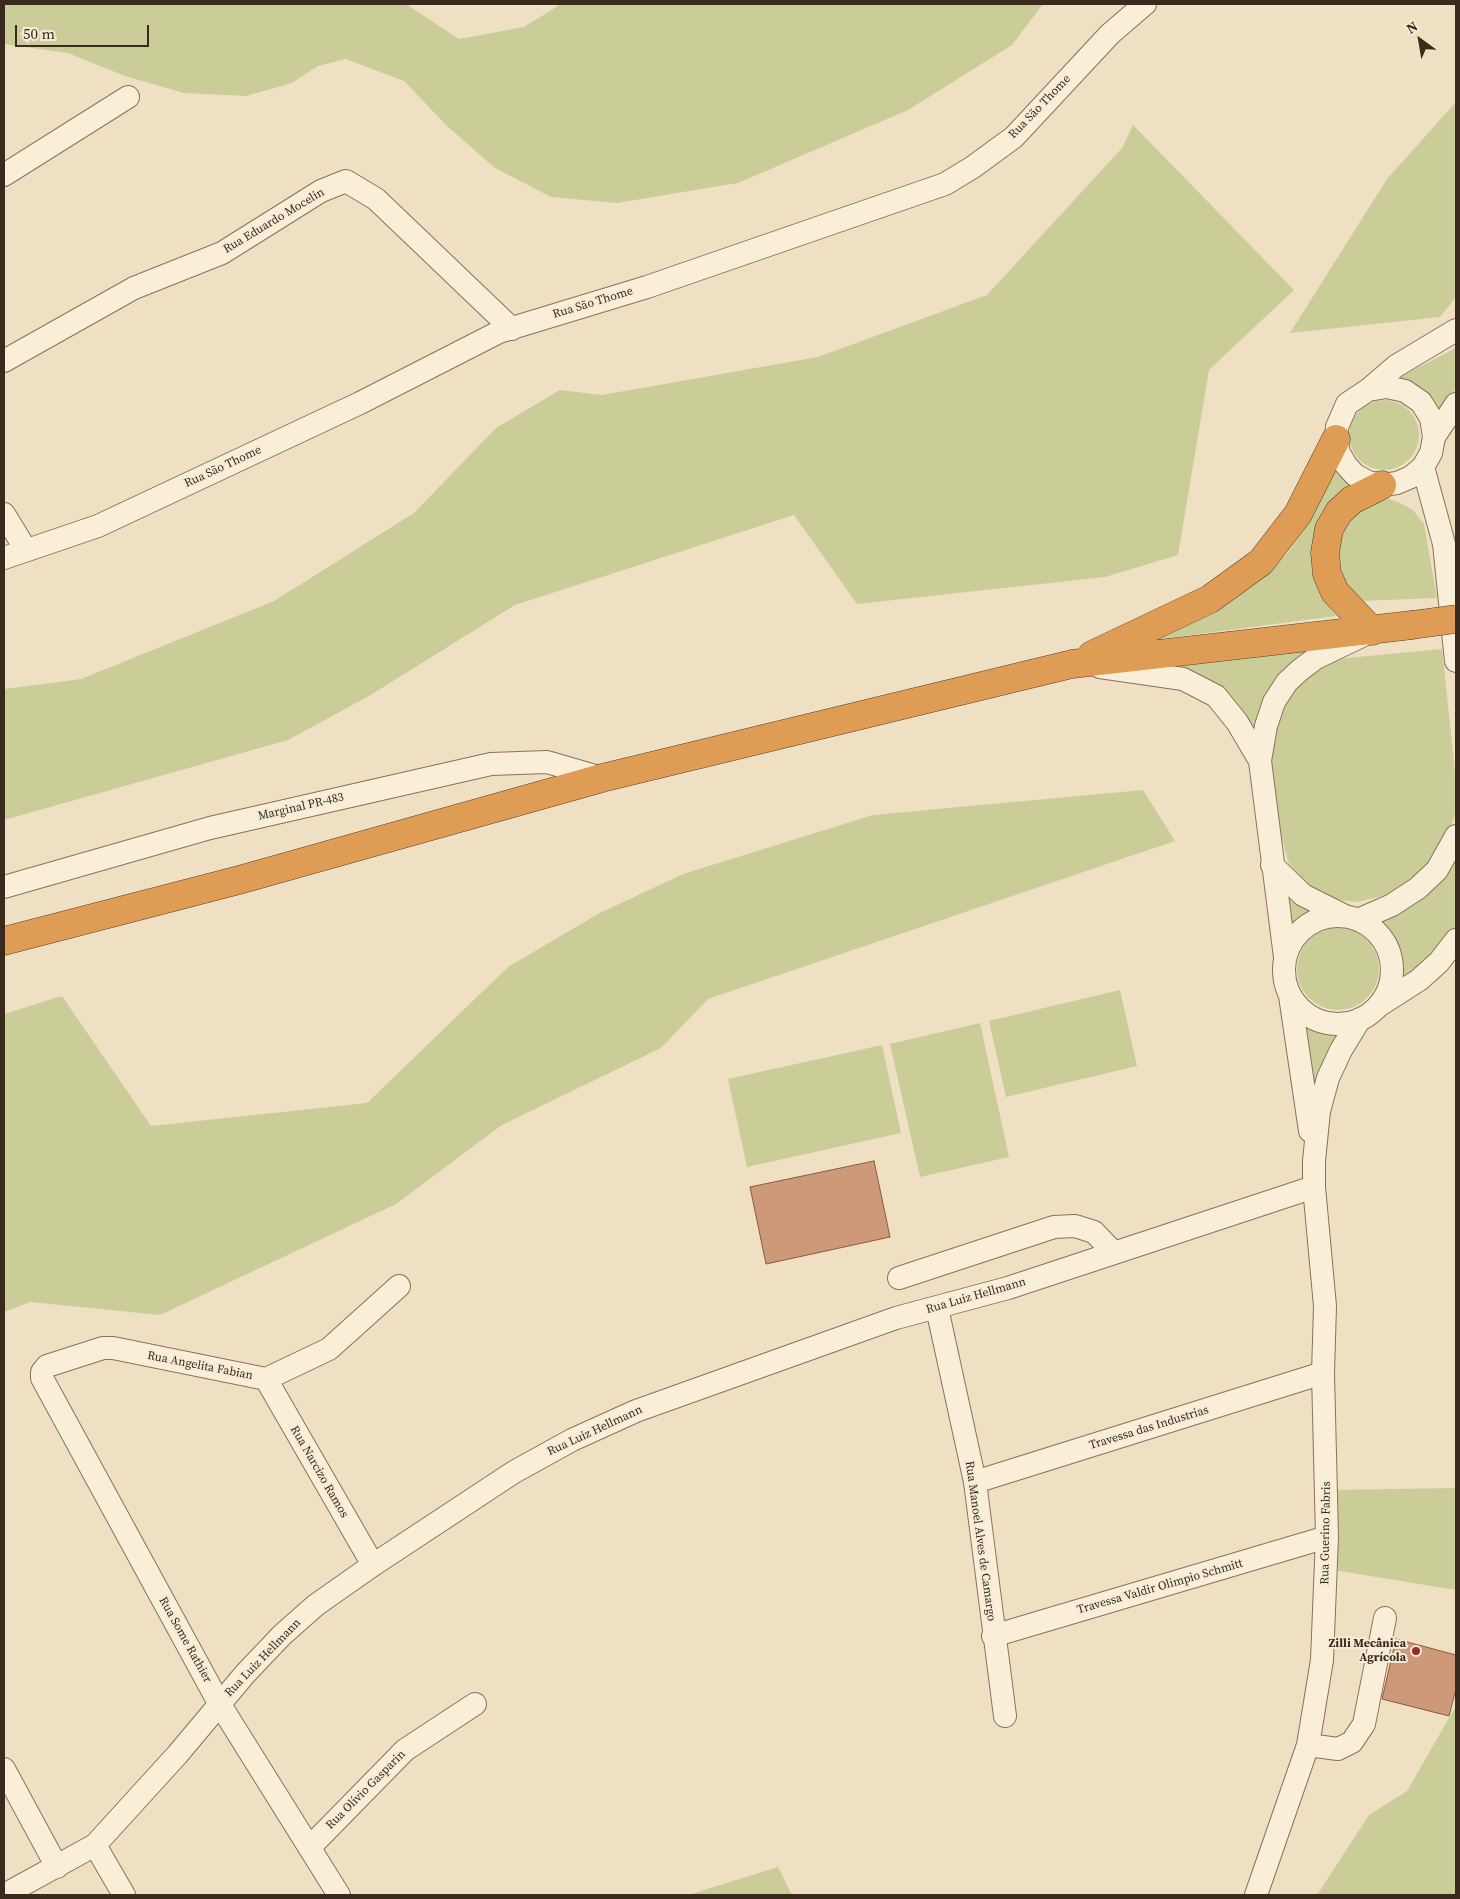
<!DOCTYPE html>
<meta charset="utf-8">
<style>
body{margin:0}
#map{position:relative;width:1460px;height:1899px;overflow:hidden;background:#efe0c4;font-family:"Source Serif 4",serif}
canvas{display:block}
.frame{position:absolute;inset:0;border:5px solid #3a2a1e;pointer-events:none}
.north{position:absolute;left:1395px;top:15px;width:50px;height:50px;-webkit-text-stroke:4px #f6ebd4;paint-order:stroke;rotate:328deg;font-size:14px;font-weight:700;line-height:20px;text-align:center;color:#3a2a1e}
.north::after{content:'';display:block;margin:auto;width:18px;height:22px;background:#3a2a1e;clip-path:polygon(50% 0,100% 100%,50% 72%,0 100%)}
.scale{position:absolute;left:15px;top:25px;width:134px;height:22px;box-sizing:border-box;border:2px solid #3a2a1e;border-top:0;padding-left:6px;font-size:15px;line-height:18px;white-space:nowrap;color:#3a2a1e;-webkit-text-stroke:4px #f6ebd4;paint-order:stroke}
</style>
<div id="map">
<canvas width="1460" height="1899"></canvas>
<div class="frame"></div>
<div class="north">N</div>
<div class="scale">50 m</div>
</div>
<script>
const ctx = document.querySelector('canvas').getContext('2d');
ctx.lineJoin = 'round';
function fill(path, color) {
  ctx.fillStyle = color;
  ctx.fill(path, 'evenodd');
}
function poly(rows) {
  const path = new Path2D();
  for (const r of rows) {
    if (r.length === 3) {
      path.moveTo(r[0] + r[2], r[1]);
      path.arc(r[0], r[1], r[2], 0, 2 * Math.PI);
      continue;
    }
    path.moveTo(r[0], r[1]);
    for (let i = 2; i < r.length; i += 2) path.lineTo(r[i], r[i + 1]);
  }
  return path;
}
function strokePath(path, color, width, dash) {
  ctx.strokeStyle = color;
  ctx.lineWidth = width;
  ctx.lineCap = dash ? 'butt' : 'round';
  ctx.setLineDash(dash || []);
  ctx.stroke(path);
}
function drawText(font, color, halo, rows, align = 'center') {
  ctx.font = font + ' "Source Serif 4",serif';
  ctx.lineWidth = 4;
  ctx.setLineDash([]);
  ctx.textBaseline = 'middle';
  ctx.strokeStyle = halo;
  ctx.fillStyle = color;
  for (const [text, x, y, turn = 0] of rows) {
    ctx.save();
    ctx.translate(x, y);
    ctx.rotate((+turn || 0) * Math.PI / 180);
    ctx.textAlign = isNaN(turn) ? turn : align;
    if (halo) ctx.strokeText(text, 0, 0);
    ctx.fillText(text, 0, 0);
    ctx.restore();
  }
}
fill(poly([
 [4,4,406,4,459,39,524,27,561,4,1043,4,1012,45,908,110,738,183,617,203,551,197,495,168,447,126,404,81,346,59,318,66,292,83,246,96,184,93,125,76,68,53,4,44],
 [1456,102,1456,297,1440,317,1290,333,1387,179],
 [1133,125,1294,290,1209,370,1178,555,1105,577,857,604,794,515,515,605,369,696,288,740,4,820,4,689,81,679,274,601,414,513,496,428,560,390,602,395,818,357,987,295,1122,148],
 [1456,348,1456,388,1438,417,1409,382,1400,377],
 [1384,435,35],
 [1334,463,1352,485,1323,597,1336,616,1153,640,1215,613,1270,571,1287,554,1306,527],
 [1389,499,1398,502,1413,510,1424,524,1437,598,1359,601,1339,580,1338,540,1353,512,1379,500],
 [1442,649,1456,781,1456,811,1448,835,1439,851,1417,875,1393,891,1382,896,1357,902,1331,899,1310,888,1288,862,1277,818,1271,769,1271,741,1278,713,1303,678,1336,659],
 [1307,650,1278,677,1257,747,1167,667],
 [1143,790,1175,841,708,999,661,1048,502,1125,396,1204,160,1315,30,1302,4,1312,4,1014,62,996,151,1126,367,1103,508,967,598,914,683,874,873,815],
 [1456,853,1456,927,1449,938,1394,989,1400,970,1397,950,1387,932,1371,920],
 [1288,890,1322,911,1302,921,1289,935],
 [1338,969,41],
 [1120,990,1137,1066,1006,1097,989,1021],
 [1301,1019,1321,1029,1343,1029,1312,1106],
 [980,1023,1009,1157,920,1177,890,1044],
 [882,1045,901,1133,747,1167,728,1079],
 [1456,1488,1456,1590,1327,1569,1329,1490],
 [1456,1706,1456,1895,1317,1895,1369,1815,1407,1791],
 [778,1867,792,1895,688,1895]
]), '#cacd98');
const building = poly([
 [874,1161,890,1237,766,1264,750,1187,874,1161],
 [1396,1639,1456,1655,1456,1689,1449,1716,1382,1699,1396,1639]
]);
fill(building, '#ce9979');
strokePath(building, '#8a593f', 1);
const minor = poly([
 [4,175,128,97],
 [4,361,134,288,222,253,321,191,346,181,376,199,512,329],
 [1368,390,1396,366,1456,330],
 [1434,437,1456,404],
 [1423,467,1411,477,1397,483,1382,485,1368,482,1355,475,1346,465,1339,453,1336,439,1337,427,1347,404,1368,390,1387,387,1405,391,1421,402,1431,418,1434,437,1431,453,1423,467,1444,544,1456,661],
 [4,514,26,550],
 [4,558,98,526,360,403,499,332,647,287,945,184,973,167,1014,137,1110,34,1145,4],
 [1100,667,1183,679,1216,696,1237,722,1260,761],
 [1272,865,1303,895,1345,916],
 [4,887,210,828,491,764,547,762,602,778],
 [1338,970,54],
 [1358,920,1392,905,1418,888,1437,870,1456,836],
 [1285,957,1260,761,1266,726,1274,702,1287,682,1300,670,1316,658,1366,634],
 [1290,996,1310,1131],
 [1380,1005,1419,980,1439,962,1456,940],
 [899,1278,1054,1227,1075,1226,1094,1232,1114,1253],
 [937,1308,975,1482,1005,1716],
 [266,1379,373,1565],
 [975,1482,1323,1373],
 [993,1636,1327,1537],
 [1308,1745,1338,1749,1352,1742,1364,1724,1385,1618],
 [4,1769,57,1867],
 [95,1845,124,1895],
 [310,1847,405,1750,475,1704],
 [4,1895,95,1845,177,1755,245,1674,282,1635,316,1605,373,1565,514,1472,572,1440,636,1411,896,1318,1008,1288,1314,1187],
 [339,1895,219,1703,42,1378,42,1372,47,1366,103,1348,113,1348,266,1379,329,1349,399,1286],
 [1256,1895,1308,1745,1322,1660,1327,1537,1323,1373,1325,1306,1314,1187,1314,1161,1319,1111,1328,1078,1341,1050,1360,1019]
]);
const highway = poly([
 [1372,631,1335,592,1327,574,1325,553,1329,529,1339,512,1352,500,1382,485],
 [1092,655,1210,599,1261,562,1298,514,1336,439],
 [4,941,239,880,602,778,1072,664,1412,625]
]);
strokePath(minor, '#8a715a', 24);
strokePath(highway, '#58402e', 29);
strokePath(minor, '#f9eed8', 22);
strokePath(highway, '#df9c54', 28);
const highwayBridge = poly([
 [1412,625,1456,619]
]);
strokePath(highwayBridge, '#58402e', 29, []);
strokePath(highwayBridge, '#df9c54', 28);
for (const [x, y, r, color] of [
 [1416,1651,5,"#9a292f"]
]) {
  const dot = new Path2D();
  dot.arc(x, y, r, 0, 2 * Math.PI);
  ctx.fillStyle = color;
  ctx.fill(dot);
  strokePath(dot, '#f6ebd4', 2);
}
drawText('12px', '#3a2a1e', '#f6ebd4', [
 ["Rua São Thome",1040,107,-46],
 ["Rua Eduardo Mocelin",274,221,-31],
 ["Rua São Thome",593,303,-17],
 ["Rua São Thome",223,467,-25],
 ["Marginal PR-483",301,807,-13],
 ["Rua Luiz Hellmann",976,1296,-16],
 ["Rua Angelita Fabian",200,1366,11],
 ["Travessa das Industrias",1149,1428,-17],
 ["Rua Luiz Hellmann",595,1431,-25],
 ["Rua Narcizo Ramos",319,1472,60],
 ["Rua Guerino Fabris",1326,1533,-89],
 ["Rua Manoel Alves de Camargo",980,1541,82],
 ["Travessa Valdir Olimpio Schmitt",1160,1587,-16],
 ["Rua Some Rathier",185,1640,61],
 ["Rua Luiz Hellmann",263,1658,-46],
 ["Rua Olívio Gasparin",366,1790,-45]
]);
drawText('bold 12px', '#3a2a1e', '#f6ebd4', [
 ["Zilli Mecânica",1406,1644],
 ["Agrícola",1406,1658]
], 'right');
</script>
